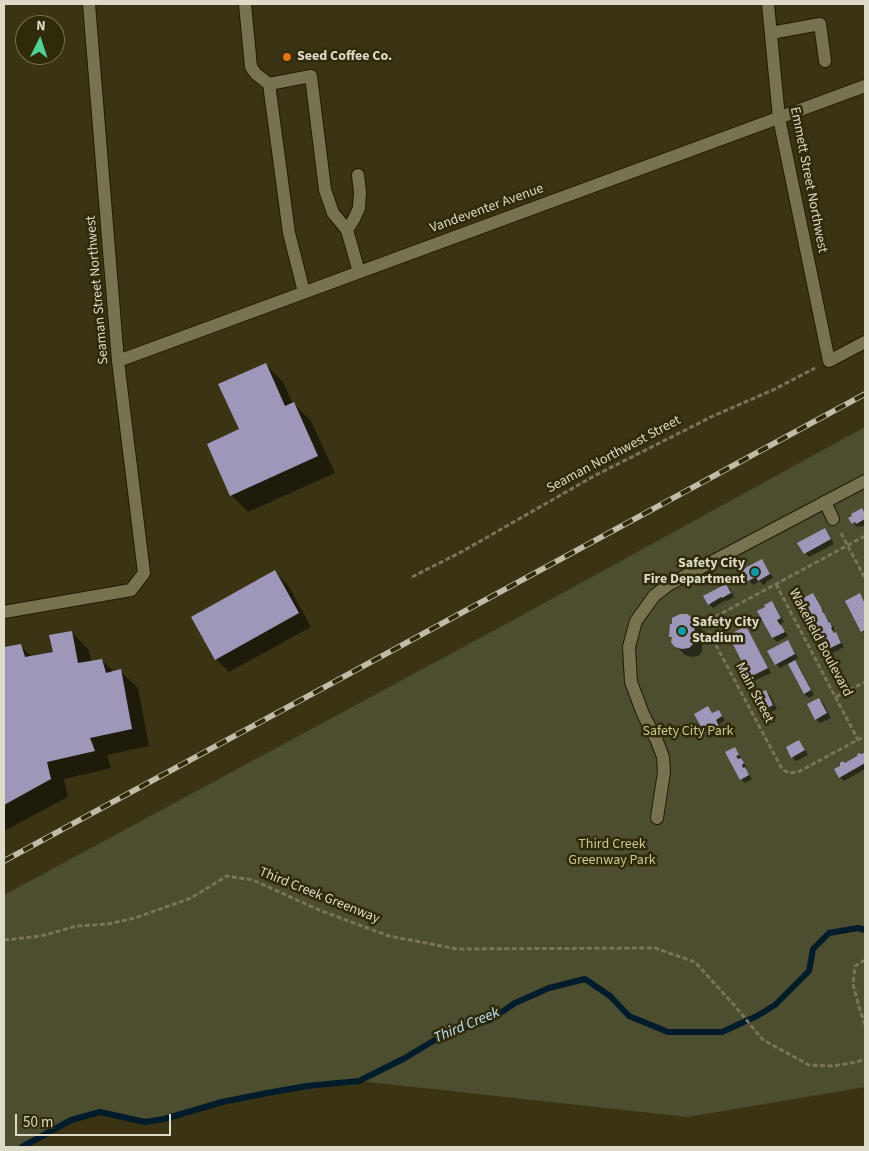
<!DOCTYPE html>
<style>
body{margin:0}
#map{position:relative;width:869px;height:1151px;overflow:hidden;background:#3a3414;font-family:"Source Sans 3",sans-serif}
canvas{display:block}
.frame{position:absolute;inset:0;border:5px solid #dddac8;pointer-events:none}
.north{position:absolute;left:15px;top:15px;width:50px;height:50px;box-sizing:border-box;background:#2f2a09;border:1px solid #757055;border-radius:50%;rotate:4deg;font-size:14px;font-weight:700;line-height:20px;text-align:center;color:#dddac8}
.north::after{content:'';display:block;margin:auto;width:18px;height:22px;background:#4ed399;clip-path:polygon(50% 0,100% 100%,50% 72%,0 100%)}
.scale{position:absolute;left:15px;top:1114px;width:156px;height:22px;box-sizing:border-box;border:2px solid #dddac8;border-top:0;padding-left:6px;font-size:15px;line-height:18px;white-space:nowrap;color:#dddac8;-webkit-text-stroke:4px #2f2a09;paint-order:stroke}
</style>
<div id="map">
<canvas width="869" height="1151"></canvas>
<div class="frame"></div>
<div class="north">N</div>
<div class="scale">50 m</div>
</div>
<script>
const ctx = document.querySelector('canvas').getContext('2d');
ctx.lineJoin = 'round';
function fill(path, color) {
  ctx.fillStyle = color;
  ctx.fill(path, 'evenodd');
}
function poly(rows) {
  const path = new Path2D();
  for (const r of rows) {
    path.moveTo(r[0], r[1]);
    for (let i = 2; i < r.length; i += 2) path.lineTo(r[i], r[i + 1]);
  }
  return path;
}
function strokePath(path, color, width, dash) {
  ctx.strokeStyle = color;
  ctx.lineWidth = width;
  ctx.lineCap = dash ? 'butt' : 'round';
  ctx.setLineDash(dash || []);
  ctx.stroke(path);
}
function drawText(font, color, halo, rows, align = 'center') {
  ctx.font = font + ' "Source Sans 3",sans-serif';
  ctx.lineWidth = 5;
  ctx.setLineDash([]);
  ctx.textBaseline = 'middle';
  ctx.strokeStyle = halo;
  ctx.fillStyle = color;
  for (const [text, x, y, turn = 0] of rows) {
    ctx.save();
    ctx.translate(x, y);
    ctx.rotate((+turn || 0) * Math.PI / 180);
    ctx.textAlign = isNaN(turn) ? turn : align;
    if (halo) ctx.strokeText(text, 0, 0);
    ctx.fillText(text, 0, 0);
    ctx.restore();
  }
}
fill(poly([
 [865,427,865,1087,688,1117,359,1081,307,1086,267,1093,222,1102,164,1119,145,1122,100,1112,71,1120,22,1147,4,1147,4,895,506,624]
]), '#4c4e2f');
fill(poly([
 [265,364,283,382,293,404,294,404,311,421,335,473,248,512,231,495,240,430],
 [862,509,865,513,865,525,861,527,860,526,857,527,853,523],
 [825,530,829,534,834,544,809,557,805,553],
 [761,561,765,565,773,578,766,582,766,584,763,585,760,581,753,585,749,581],
 [275,572,288,585,311,627,229,672,216,659],
 [726,585,730,589,734,597,727,601,726,600,713,608,709,604,705,597],
 [813,594,817,599,826,617,834,628,835,634,839,638,844,647,831,654,827,650],
 [859,595,865,602,865,635,862,631],
 [771,602,775,606,784,622,780,624,788,636,777,642,773,638,767,608],
 [690,617,703,631,702,652,698,656,692,657,685,655,674,644,673,639,670,636],
 [745,628,749,632,771,673,756,680,752,676,730,636],
 [72,632,89,650,91,662,102,660,114,672,120,671,138,688,149,746,107,755,111,768,64,779,68,797,4,831,4,648,20,645,32,657,54,653],
 [787,642,791,646,798,658,794,661,799,666,814,695,809,698,805,694,789,663,780,668,776,664],
 [766,691,770,695,777,709,771,712,767,708],
 [819,699,823,703,831,718,820,723,816,719],
 [708,708,713,714,718,712,725,720,719,725,722,731,710,738,706,734,696,715],
 [799,742,803,746,808,755,796,761,792,757],
 [734,749,738,753,742,759,741,759,747,768,745,769,752,779,745,783,741,779],
 [865,753,865,769,844,781,840,777,844,764]
]), '#0007');
strokePath(poly([
 [22,1147,71,1120,100,1112,145,1122,164,1119,222,1102,267,1093,307,1086,359,1081,405,1058,443,1035,490,1020,515,1003,549,988,585,979,610,996,629,1016,668,1032,722,1032,757,1016,775,1005,809,971,813,949,829,933,858,928,865,930]
]), '#001c2c', 6);
fill(poly([
 [266,363,285,406,294,402,318,456,230,496,207,444,239,429,218,384],
 [862,508,865,514,865,519,856,524,855,522,852,524,848,518,852,516,851,514],
 [825,528,831,539,804,554,797,543],
 [762,559,770,574,758,581,756,577,748,581,741,570],
 [275,570,299,613,215,660,191,617],
 [726,584,731,593,722,598,721,597,708,605,703,596],
 [813,593,821,607,823,613,824,613,829,623,830,622,832,627,831,628,834,633,836,632,841,643,826,650,799,600],
 [860,593,865,604,865,630,861,632,845,601],
 [772,601,781,618,777,620,780,625,781,625,785,632,772,638,757,611,765,607,764,605],
 [680,614,687,614,693,618,695,621,694,643,689,648,682,649,675,647,673,645,671,642,672,637,669,637,670,624,672,624,672,618],
 [746,626,768,668,750,677,728,635],
 [72,631,78,663,102,659,106,673,121,669,132,729,90,738,95,751,47,762,51,779,4,805,4,647,21,644,25,657,53,652,49,635],
 [788,640,795,654,775,665,767,651],
 [795,660,811,690,804,694,788,664],
 [766,690,773,705,766,709,758,693],
 [819,698,827,713,815,720,807,704],
 [708,706,712,713,719,710,722,716,716,720,719,726,705,734,694,714],
 [799,740,805,750,791,758,786,747],
 [735,747,739,755,736,756,738,759,741,758,744,763,742,765,743,768,745,767,749,775,740,780,725,752],
 [865,752,865,763,839,778,834,769,840,766,840,763,842,761,845,763,857,756,858,753,862,754]
]), '#9e97b9');
const lane = poly([
 [245,4,251,67,256,74,269,84],
 [771,33,820,24,825,61],
 [347,230,354,219,359,208,360,192,358,175],
 [304,292,289,233,269,84,311,76,325,190,333,213,347,230,359,272],
 [825,502,833,519]
]);
const street = poly([
 [768,4,779,118,829,361,865,342],
 [118,361,865,86],
 [4,612,131,590,144,573,118,361,89,4],
 [657,818,664,772,663,757,657,741,643,714,631,682,629,647,636,621,654,596,668,585,865,481]
]);
strokePath(lane, '#211b00', 14);
strokePath(street, '#211b00', 14);
strokePath(poly([
 [841,533,865,578],
 [865,536,713,618,711,620,709,625,709,632,781,767,785,771,789,773,798,772,865,736],
 [412,577,463,551,594,476,713,416,773,390,815,368],
 [776,584,858,740],
 [836,697,865,682],
 [4,940,41,936,77,926,108,924,135,918,191,898,227,876,253,880,319,910,389,936,457,949,655,948,695,962,735,1006,763,1040,809,1065,833,1066,857,1062,865,1059],
 [865,960,855,966,853,984,859,1007,865,1025]
]), '#79745a', 3, [5, 2.5]);
strokePath(lane, '#777250', 12);
strokePath(street, '#777250', 12);
const rail = poly([
 [4,861,865,394]
]);
strokePath(rail, '#c0bca8', 5.5);
strokePath(rail, '#2f2a09', 4, [11]);
for (const [x, y, r, color] of [
 [287,57,5,"#e8710a"],
 [755,572,5,"#0f9aa8"],
 [682,631,5,"#0f9aa8"]
]) {
  const dot = new Path2D();
  dot.arc(x, y, r, 0, 2 * Math.PI);
  ctx.fillStyle = color;
  ctx.fill(dot);
  strokePath(dot, '#2f2a09', 2);
}
drawText('bold 14px', '#dddac8', '#2f2a09', [
 ["Seed Coffee Co.",297,57],
 ["Safety City",745,564,"right"],
 ["Fire Department",745,580,"right"],
 ["Safety City",692,623],
 ["Stadium",692,639]
], 'left');
drawText('14px', '#dddac8', '#2f2a09', [
 ["Emmett Street Northwest",808,180,79],
 ["Vandeventer Avenue",487,209,-20],
 ["Seaman Street Northwest",98,290,-95],
 ["Seaman Northwest Street",614,455,-28],
 ["Wakefield Boulevard",820,643,62],
 ["Main Street",754,693,62],
 ["Third Creek Greenway",319,896,22]
]);
drawText('14px', '#c6ca8e', '#2f2a09', [
 ["Safety City Park",688,732],
 ["Third Creek",612,845],
 ["Greenway Park",612,861]
]);
drawText('italic 15px', '#bee2f7', '#2f2a09', [
 ["Third Creek",467,1026,-23]
]);
</script>
